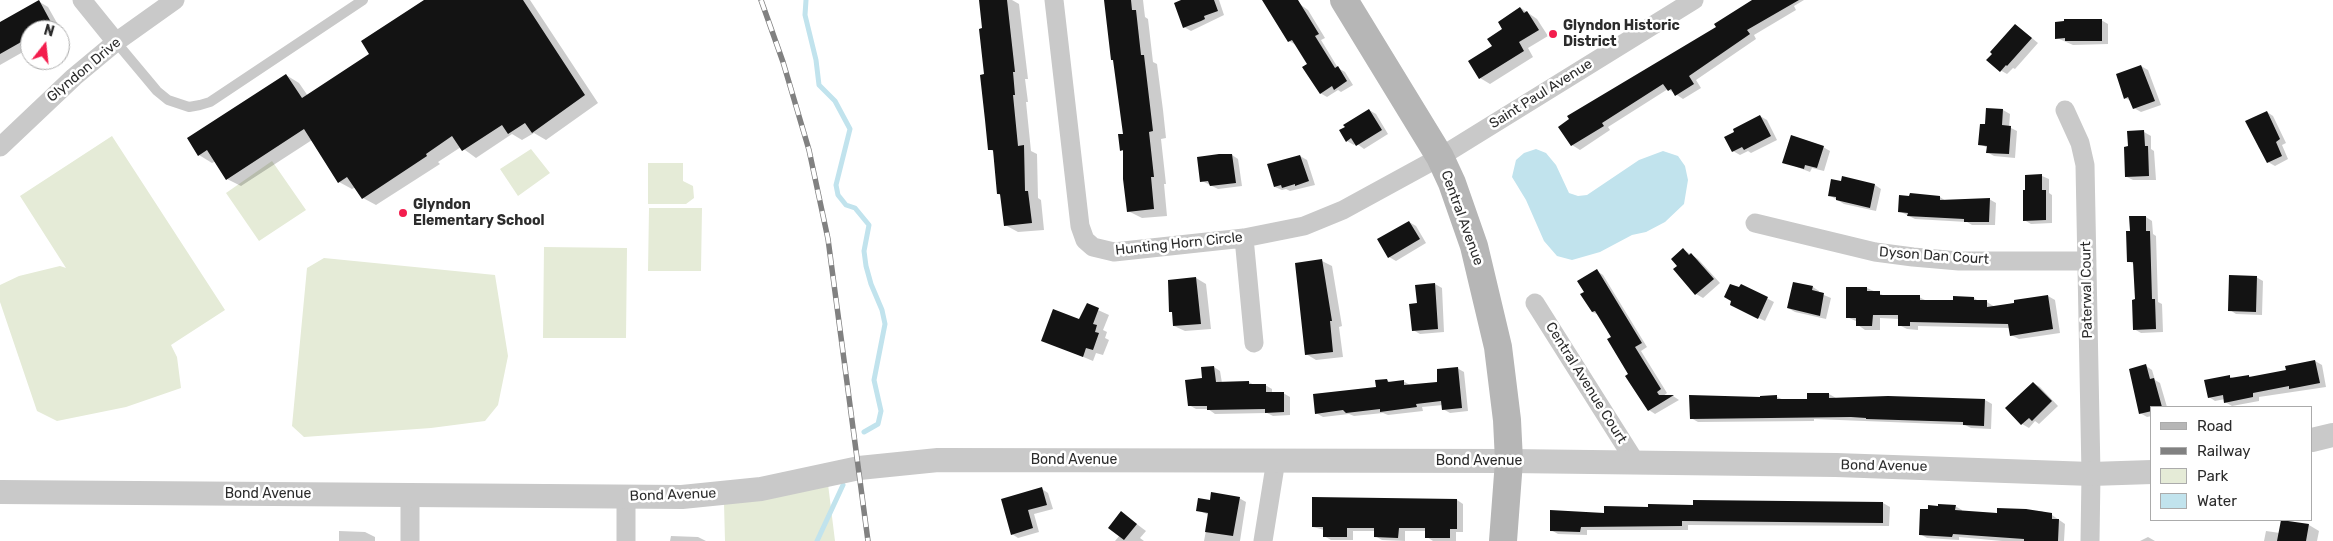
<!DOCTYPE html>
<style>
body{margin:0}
#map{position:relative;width:2333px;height:541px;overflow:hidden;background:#fff;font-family:Rubik,sans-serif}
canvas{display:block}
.legend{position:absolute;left:2150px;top:406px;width:162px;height:115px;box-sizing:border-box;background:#fff;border:1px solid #ababab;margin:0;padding:6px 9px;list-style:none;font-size:15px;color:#2c2c2c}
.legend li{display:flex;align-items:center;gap:10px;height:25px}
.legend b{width:25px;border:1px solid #ababab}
.north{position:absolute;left:20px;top:20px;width:50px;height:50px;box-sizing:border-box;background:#fff;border:1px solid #ababab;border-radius:50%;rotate:16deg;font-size:14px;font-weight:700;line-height:20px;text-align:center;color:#2c2c2c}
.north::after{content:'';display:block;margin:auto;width:18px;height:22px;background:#f31d4d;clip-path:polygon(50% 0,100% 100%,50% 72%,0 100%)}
</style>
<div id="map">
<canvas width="2333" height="541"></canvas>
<ul class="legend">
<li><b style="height:6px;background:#b6b6b6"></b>Road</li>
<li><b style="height:6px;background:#818181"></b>Railway</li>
<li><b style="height:14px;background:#e5ebd7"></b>Park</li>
<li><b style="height:14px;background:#c1e3ed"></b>Water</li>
</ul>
<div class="north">N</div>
</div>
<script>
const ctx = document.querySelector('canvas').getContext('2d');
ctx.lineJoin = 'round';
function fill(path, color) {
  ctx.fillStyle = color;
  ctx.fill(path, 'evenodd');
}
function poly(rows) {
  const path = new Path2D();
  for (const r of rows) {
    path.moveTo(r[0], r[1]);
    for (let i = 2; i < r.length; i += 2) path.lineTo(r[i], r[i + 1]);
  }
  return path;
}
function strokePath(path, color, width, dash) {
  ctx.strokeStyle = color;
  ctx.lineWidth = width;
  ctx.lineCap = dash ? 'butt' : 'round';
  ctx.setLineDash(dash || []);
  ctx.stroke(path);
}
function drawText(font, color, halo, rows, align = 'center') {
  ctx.font = font + ' Rubik,sans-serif';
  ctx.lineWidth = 5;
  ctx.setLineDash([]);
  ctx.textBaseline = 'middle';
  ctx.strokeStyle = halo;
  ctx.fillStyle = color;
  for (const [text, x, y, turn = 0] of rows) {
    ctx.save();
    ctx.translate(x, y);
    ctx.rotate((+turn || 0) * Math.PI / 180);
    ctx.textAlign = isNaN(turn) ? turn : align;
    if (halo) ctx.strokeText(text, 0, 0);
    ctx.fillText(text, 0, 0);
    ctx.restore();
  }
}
fill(poly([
 [112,136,225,310,171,345,177,357,181,388,126,407,57,421,37,411,0,302,0,285,19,276,60,266,66,268,20,196],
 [531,149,550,173,518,196,500,169],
 [272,161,306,210,259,241,226,193],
 [648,163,683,163,683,181,693,186,694,198,686,204,648,204],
 [649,208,702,208,701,271,648,271],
 [544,247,627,248,626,338,543,338],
 [324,258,495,275,508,356,498,405,485,421,431,428,304,437,292,426,307,268],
 [828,484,835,541,725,541,724,503]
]), '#e5ebd7');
fill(poly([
 [1536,149,1546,153,1556,165,1569,193,1578,196,1587,195,1639,160,1663,151,1678,156,1685,166,1688,180,1684,204,1665,222,1646,232,1632,235,1600,252,1572,260,1557,256,1544,241,1526,200,1512,177,1516,160,1524,153]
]), '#c1e3ed');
fill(poly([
 [426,0,530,0,598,103,546,140,534,133,522,140,512,134,476,158,461,147,438,162,440,164,376,205,363,198,356,187,352,189,339,182,312,140,241,186,227,179,216,161,212,163,199,155,286,75,299,83,308,96,371,55],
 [981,0,1012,0,1019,4,1028,79,1025,79,1028,102,1026,102,1031,151,1037,154,1038,198,1041,200,1044,230,1018,232,1005,225,1002,196,998,194,994,152,990,149],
 [1105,0,1143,0,1145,17,1148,19,1153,62,1157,64,1163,110,1166,138,1161,139,1166,184,1164,184,1167,216,1142,218,1128,211,1124,152,1121,150,1125,135,1115,61,1112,60],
 [1185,0,1219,0,1224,15,1191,31,1184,27],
 [1264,0,1294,0,1308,10,1325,38,1321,40,1338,68,1345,72,1353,85,1341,92,1338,90,1327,97,1320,93,1309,65,1296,45,1289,41],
 [1755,0,1804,0,1794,6,1796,10,1754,35,1756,39,1696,80,1701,88,1683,99,1668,89,1608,127,1610,130,1580,150,1572,145,1717,28],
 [38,1,48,7,61,30,30,30,30,48,0,65,0,23],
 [1521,8,1537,19,1548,36,1528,48,1533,57,1490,84,1480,78,1504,30],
 [2101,20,2108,24,2108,44,2073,45,2057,38],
 [2016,25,2038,43,2015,69,2013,68,2007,74,2000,70],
 [2141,66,2148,70,2161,105,2141,112,2134,108,2131,101,2125,98],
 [1987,109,2003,110,2010,114,2009,127,2017,131,2015,158,1994,156,1987,152,1988,148,1980,144,1986,125],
 [1369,110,1376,114,1388,134,1364,149,1356,143,1354,145,1347,141],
 [2267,112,2273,116,2286,143,2282,145,2288,159,2275,166,2268,162,2262,150,2259,148,2247,122],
 [1760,116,1767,120,1777,140,1751,153,1748,151,1740,155,1733,151],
 [2144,132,2151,136,2151,149,2154,151,2156,180,2133,180,2127,177,2129,148],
 [1823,147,1830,151,1824,171,1812,168,1810,172,1784,162],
 [1232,155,1238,159,1242,186,1218,189,1202,181],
 [1300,156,1307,160,1315,185,1290,191,1286,189,1282,190,1275,187],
 [2042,176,2049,179,2049,193,2052,195,2052,223,2031,224,2024,220],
 [1875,185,1881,189,1876,211,1844,204,1829,195],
 [1940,197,1946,201,1989,199,1996,203,1995,225,1972,225,1967,222,1915,219,1899,211],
 [2146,217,2152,221,2153,234,2156,236,2158,302,2162,304,2163,332,2141,333,2134,329,2136,301,2135,265,2129,261,2131,232],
 [1409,222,1416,226,1426,243,1396,261,1389,257],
 [1684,250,1698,259,1720,283,1703,298,1696,294,1674,269,1678,266],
 [1322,261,1332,266,1342,326,1339,327,1343,357,1316,360,1306,354],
 [1597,271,1603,275,1647,347,1641,351,1667,393,1662,397,1673,396,1679,400,1655,414,1649,410,1612,337,1599,315,1592,312,1585,292],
 [2256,277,2263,281,2262,315,2236,314,2230,310],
 [1196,278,1206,284,1211,329,1185,331,1174,326,1173,313,1170,311],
 [1794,283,1813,287,1819,291,1819,293,1831,298,1826,319,1795,312,1788,308],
 [1435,284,1442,288,1444,332,1420,334,1413,330,1418,304],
 [1741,285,1774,302,1765,321,1738,308],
 [1847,288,1867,288,1885,296,1919,297,1927,301,1954,302,1974,298,1980,302,1987,302,1995,307,2048,296,2055,300,2060,333,2019,339,2011,335,2010,328,1918,326,1918,330,1907,329,1899,325,1899,319,1880,318,1880,330,1865,330,1858,325,1858,322,1847,317],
 [1087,305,1109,315,1103,330,1107,332,1105,338,1109,340,1103,355,1096,353,1093,361,1043,340,1080,320],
 [2315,361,2322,365,2326,387,2259,397,2259,401,2232,406,2225,402,2225,399,2215,401,2209,397,2229,376,2234,379,2249,376,2253,378,2287,371],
 [2146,366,2152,370,2155,380,2160,383,2167,407,2152,407,2152,416,2147,417,2140,413],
 [1214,367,1220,371,1222,383,1249,382,1254,385,1265,385,1272,389,1272,393,1283,393,1290,397,1290,415,1273,416,1267,413,1215,414,1208,409,1196,409,1189,405,1204,379],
 [1457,368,1464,372,1468,411,1450,413,1443,409,1443,405,1422,407,1423,411,1388,415,1383,413,1354,416,1349,414,1323,417,1316,413,1377,388,1387,380,1391,383,1403,381,1410,385,1439,383],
 [2033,383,2040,387,2058,406,2039,424,2035,421,2029,428,2022,424],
 [1829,394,1836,398,1985,400,1992,404,1991,429,1971,428,1965,425,1814,419,1814,421,1698,422,1691,418,1761,399,1761,397,1777,397,1784,400,1809,400],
 [1042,489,1048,493,1053,509,1034,514,1039,532,1018,538,1012,534],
 [1239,498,1246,502,1240,541,1204,541,1209,515,1197,510,1211,501],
 [1457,500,1463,504,1463,532,1456,532,1456,541,1433,541,1427,537,1427,531,1405,531,1405,541,1382,540,1375,536,1376,531,1353,531,1353,540,1331,540,1324,536,1324,530,1313,527],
 [1883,503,1890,507,1889,526,1688,525,1688,530,1587,530,1587,535,1558,534,1551,530,1605,514,1649,509],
 [1955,506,1962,510,1962,512,1998,515,1998,510,2041,511,2052,515,2065,524,2064,541,2002,541,1959,537,1959,540,1927,538,1920,534],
 [1122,513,1146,531,1140,538,1144,541,1115,541,1120,535],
 [2309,525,2319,531,2317,541,2264,541,2266,531,2280,533],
 [339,531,365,532,375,537,375,541,339,541],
 [671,536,698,537,706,541,670,541],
 [2148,537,2155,541,2140,541]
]), '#0003');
strokePath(poly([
 [806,0,805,15,816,60,819,85,835,101,850,129,836,185,838,195,846,205,855,208,869,225,864,251,866,266,871,284,882,310,885,324,874,380,881,411,878,424,864,432],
 [817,541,843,485]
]), '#c1e3ed', 5);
fill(poly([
 [39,0,52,24,41,30,30,30,30,37,0,54,0,22],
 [424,0,523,0,585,95,532,133,525,123,508,134,502,125,462,151,452,136,426,154,427,156,362,199,347,177,338,183,304,129,226,180,207,150,198,156,187,138,286,74,302,98,369,54,361,41],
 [979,0,1007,0,1015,72,1013,72,1015,95,1013,95,1018,146,1024,145,1025,191,1028,191,1032,223,1004,226,1000,194,997,194,993,150,988,150,985,120,980,75,984,74,979,29,982,28],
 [1104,0,1131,0,1132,10,1136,10,1141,55,1144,55,1153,131,1149,132,1154,177,1151,177,1154,209,1127,212,1123,179,1123,150,1120,151,1118,134,1123,134,1113,60,1111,60],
 [1181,0,1214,0,1218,11,1204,16,1205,19,1201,21,1183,28,1174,3],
 [1262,0,1298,0,1319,34,1315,36,1335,68,1338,66,1347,81,1334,90,1332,86,1320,94,1302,67,1307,64,1292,40,1288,42],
 [1752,0,1799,0,1747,30,1750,34,1689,76,1694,84,1675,96,1671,89,1668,91,1663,84,1602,123,1604,126,1571,146,1558,127,1569,119,1567,116,1716,27,1714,24],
 [1520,7,1524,13,1527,11,1539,30,1519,42,1524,51,1479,79,1468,61,1492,46,1487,39,1502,29,1498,22],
 [2064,19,2102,19,2102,41,2065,41,2065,38,2055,39,2055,22,2064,21],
 [2015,24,2032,38,2007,66,2006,65,2000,72,1986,60,1992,54,1990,52],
 [2141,65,2155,101,2133,109,2128,97,2124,99,2116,74],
 [1986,108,2003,109,2002,125,2011,126,2009,154,1986,153,1987,146,1978,145,1980,124,1985,124],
 [1369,109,1382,130,1356,146,1351,138,1346,142,1339,130,1345,127,1343,125],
 [2267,111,2280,139,2276,142,2282,156,2267,163,2245,121],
 [1760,115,1771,136,1744,150,1742,147,1732,152,1724,137,1734,132,1733,129],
 [2144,130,2145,146,2148,146,2149,176,2125,177,2124,147,2128,146,2127,131],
 [1791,135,1824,146,1817,168,1805,165,1804,169,1782,163],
 [1219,154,1232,154,1236,183,1210,186,1208,181,1200,182,1197,157],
 [1300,155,1309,181,1295,186,1295,184,1282,188,1281,185,1274,187,1267,164],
 [2042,174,2042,190,2046,190,2046,220,2023,221,2023,190,2025,190,2025,175],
 [1842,176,1875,184,1870,208,1836,200,1836,197,1828,196,1831,179,1841,181],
 [1910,193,1940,196,1940,200,1990,198,1989,222,1964,222,1964,219,1907,216,1908,213,1898,212,1899,195,1909,196],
 [2129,216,2146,216,2146,231,2150,231,2152,299,2155,299,2156,329,2133,330,2132,300,2135,299,2133,262,2127,262,2126,231,2130,231],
 [1409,221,1420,239,1388,258,1377,239],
 [1683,248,1689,255,1691,253,1714,279,1695,295,1673,269,1677,266,1671,259],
 [1322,259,1332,321,1330,321,1333,352,1305,355,1295,263],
 [1597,269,1642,343,1635,347,1661,389,1657,392,1659,395,1674,395,1648,411,1625,376,1628,374,1607,339,1611,337,1595,311,1592,312,1580,294,1584,292,1577,281],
 [2229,275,2257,276,2256,312,2228,311],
 [1196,277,1201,324,1173,326,1172,312,1169,312,1168,280],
 [1793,282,1813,286,1812,290,1824,293,1820,316,1787,308],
 [1435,283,1438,329,1412,331,1409,304,1417,303,1415,285],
 [1730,284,1739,287,1741,284,1768,297,1758,319,1730,305,1731,301,1724,297],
 [1846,287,1867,287,1867,291,1880,291,1880,295,1920,295,1920,300,1953,300,1953,296,1974,297,1974,300,1987,300,1987,307,2014,303,2014,300,2048,295,2053,329,2010,336,2008,324,1910,322,1910,326,1898,326,1898,315,1873,315,1872,326,1856,326,1856,318,1846,318],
 [1087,303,1099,308,1093,324,1097,325,1095,332,1099,333,1093,350,1086,348,1083,357,1041,341,1053,309,1079,319],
 [2315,360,2320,383,2289,389,2289,386,2253,393,2253,397,2224,403,2223,395,2208,398,2204,380,2230,375,2230,378,2249,375,2249,377,2286,370,2285,366],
 [2146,364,2150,379,2154,378,2162,407,2152,407,2152,411,2139,414,2129,369],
 [1214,366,1216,382,1249,381,1249,384,1266,384,1266,392,1284,392,1284,412,1265,413,1265,409,1207,410,1207,406,1188,406,1185,380,1202,378,1201,367],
 [1458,367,1462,408,1442,410,1441,401,1416,404,1417,407,1380,412,1380,409,1346,413,1343,410,1315,414,1313,394,1376,387,1375,380,1387,379,1388,382,1404,380,1404,385,1437,382,1437,369],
 [2033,382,2052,401,2032,421,2029,418,2021,425,2005,408],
 [1807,393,1829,393,1829,398,1888,396,1985,399,1984,426,1963,425,1963,422,1866,419,1866,418,1851,417,1690,419,1689,395,1760,397,1760,396,1777,395,1777,399,1807,399],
 [1042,487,1047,505,1028,510,1033,528,1011,535,1001,499],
 [1211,492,1240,497,1233,536,1205,532,1208,513,1196,511,1198,498,1210,500],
 [1312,497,1457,499,1457,529,1450,529,1450,538,1425,538,1425,528,1399,528,1398,538,1374,537,1374,528,1347,528,1347,537,1323,537,1323,527,1312,527],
 [1693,500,1883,502,1883,523,1682,521,1682,526,1581,527,1580,532,1550,531,1550,510,1604,513,1604,506,1648,507,1648,504,1693,505],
 [1938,504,1956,505,1955,510,1997,513,1997,508,2026,509,2052,513,2052,519,2059,519,2058,541,2024,541,2024,539,1953,534,1952,537,1919,535,1920,509,1928,509,1928,505,1938,506],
 [1121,511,1137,524,1124,540,1108,528],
 [2281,520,2309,524,2306,541,2277,541]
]), '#131313');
strokePath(poly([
 [116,42,157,91,168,100,189,107,200,105,210,102,363,0]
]), '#c9c9c9', 10);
strokePath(poly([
 [82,0,116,42],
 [1054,0,1080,226,1085,240,1093,247,1114,252,1244,238,1304,226,1343,210,1440,157,1694,0],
 [2065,110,2080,143,2085,165,2091,474,2090,541],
 [0,147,74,77,116,42,175,0],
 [1755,223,1875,252,1913,257,1959,261,2087,261],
 [1244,238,1254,343],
 [1535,303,1636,463],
 [410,541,410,495],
 [626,541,626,497],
 [1263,541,1276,460]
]), '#c9c9c9', 19);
strokePath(poly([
 [2312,440,2333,435],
 [0,492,682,497,761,489,859,468,938,460,1509,461,1836,465,2091,474,2152,472]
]), '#c9c9c9', 24);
strokePath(poly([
 [1344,0,1440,157,1452,183,1474,246,1498,347,1507,420,1509,461,1503,541]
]), '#b6b6b6', 28);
const rail = poly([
 [761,0,783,62,809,150,828,239,868,541]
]);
strokePath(rail, '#818181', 5.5);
strokePath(rail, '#fff', 4, [11]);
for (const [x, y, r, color] of [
 [1553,34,5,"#f31d4d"],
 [403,213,5,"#f31d4d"]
]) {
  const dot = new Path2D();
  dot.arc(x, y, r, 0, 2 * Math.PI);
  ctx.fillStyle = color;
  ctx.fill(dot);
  strokePath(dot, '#fff', 2);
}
drawText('bold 14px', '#2c2c2c', '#fff', [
 ["Glyndon Historic",1563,26],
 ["District",1563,42],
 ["Glyndon",413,205],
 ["Elementary School",413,221]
], 'left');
drawText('14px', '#2c2c2c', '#fff', [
 ["Glyndon Drive",84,70,-40],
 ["Saint Paul Avenue",1541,94,-32],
 ["Central Avenue",1462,218,70],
 ["Hunting Horn Circle",1179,244,-6],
 ["Dyson Dan Court",1934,256,4],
 ["Paterwal Court",2087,290,-91],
 ["Central Avenue Court",1586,383,58],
 ["Bond Avenue",1074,460],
 ["Bond Avenue",1479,461],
 ["Bond Avenue",1884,466,1],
 ["Bond Avenue",268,494],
 ["Bond Avenue",673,495,-2]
]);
</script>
